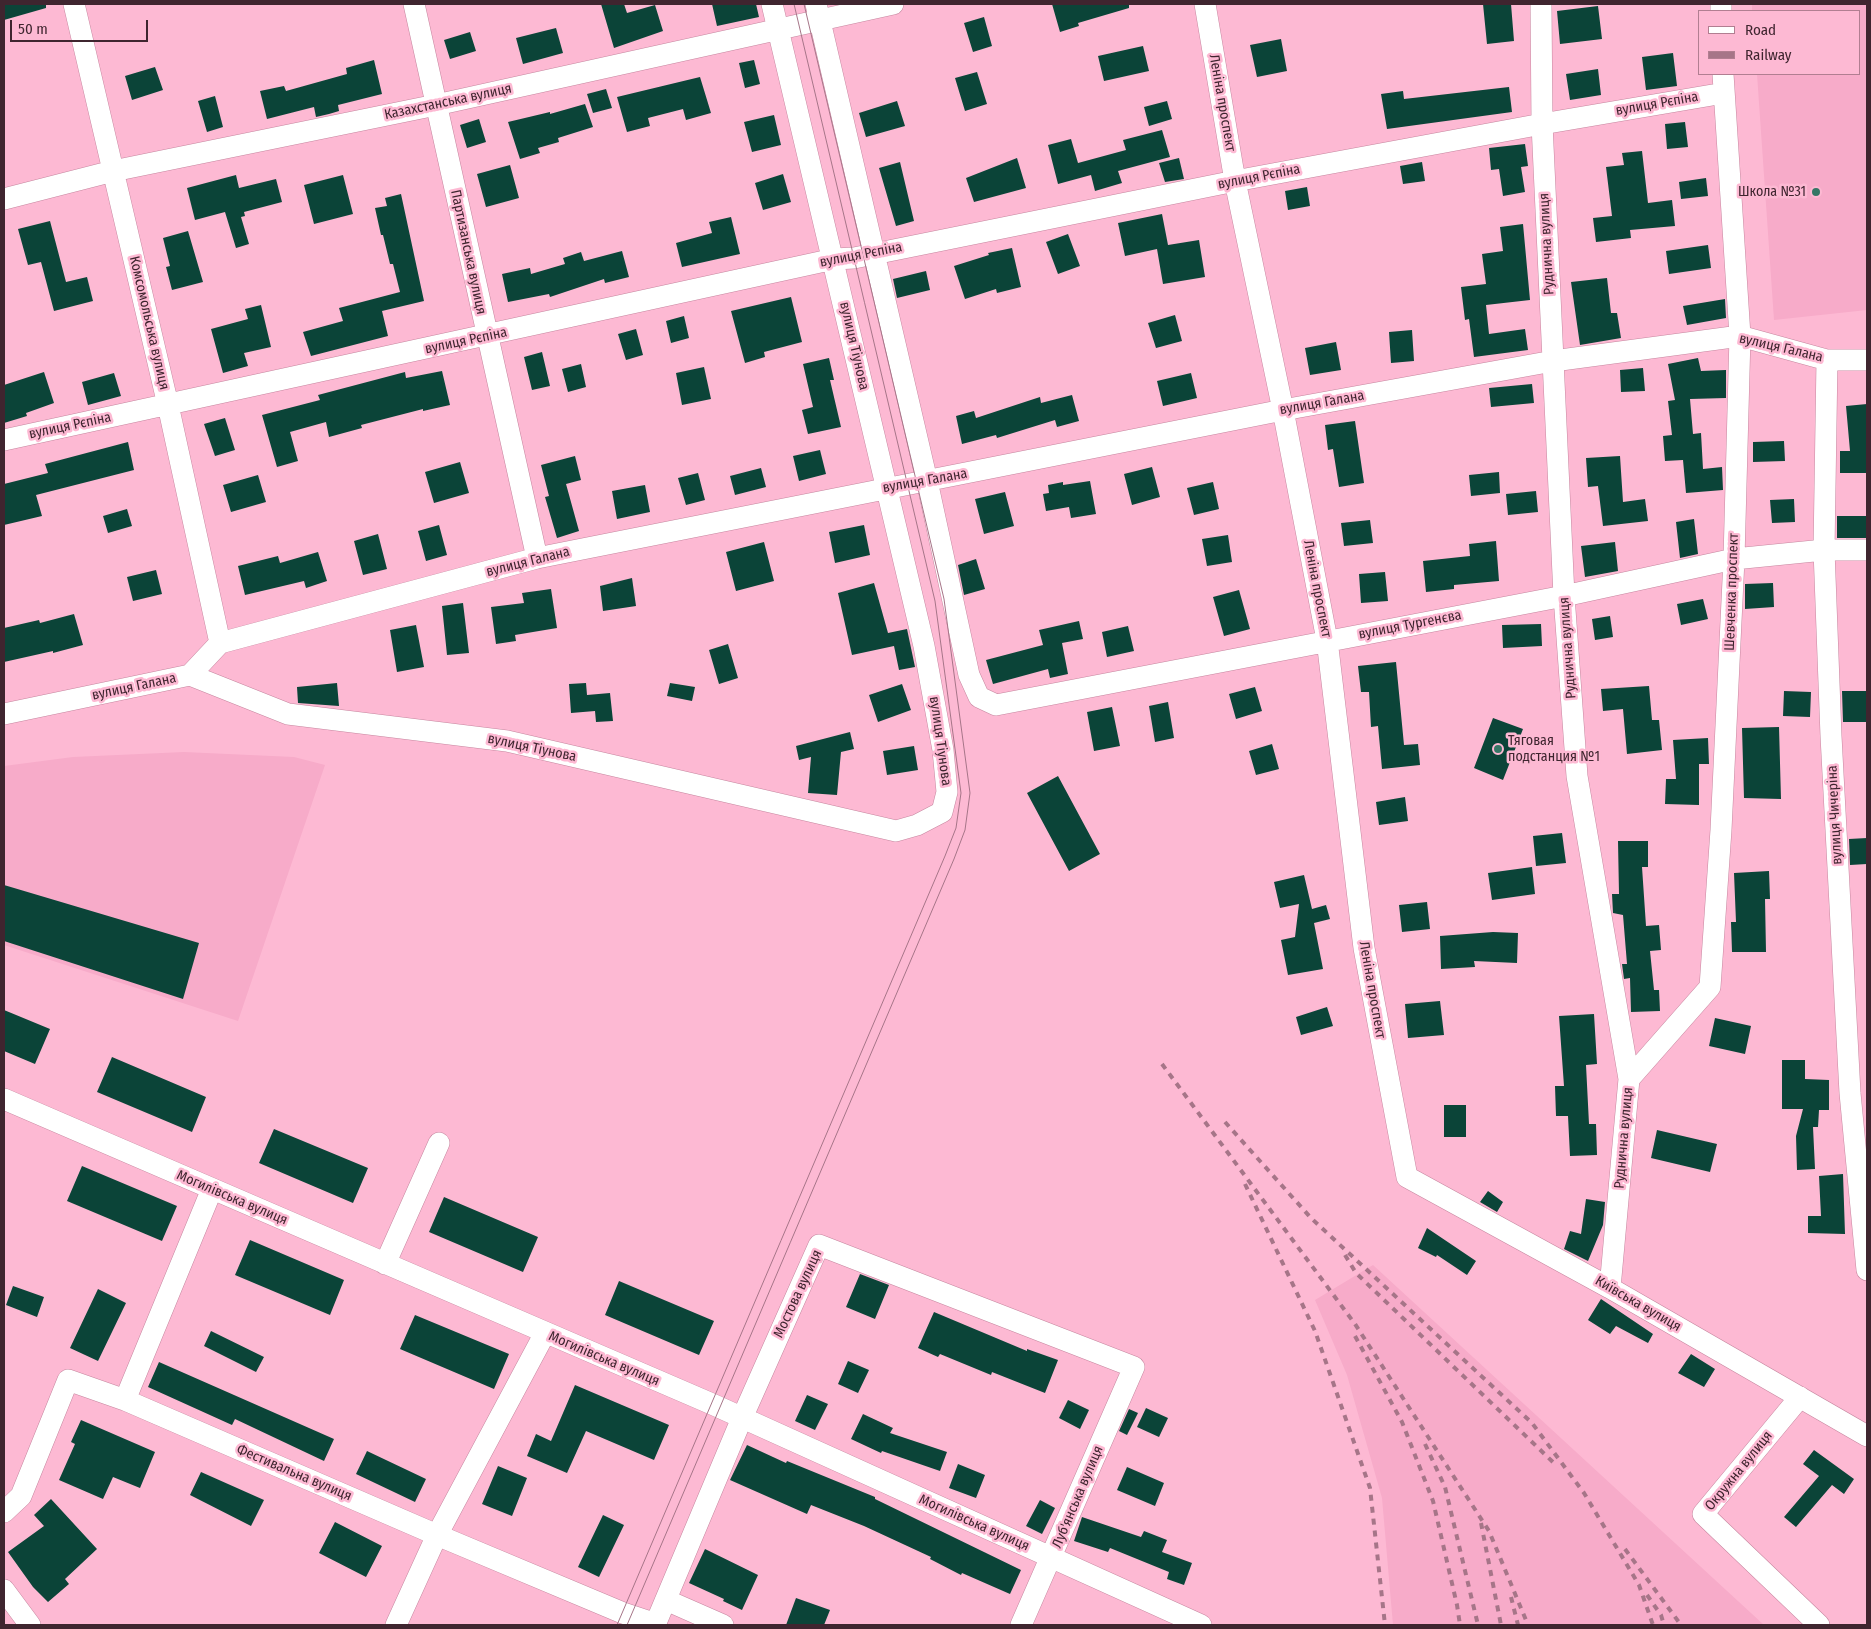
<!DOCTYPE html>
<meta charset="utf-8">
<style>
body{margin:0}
#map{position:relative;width:1871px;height:1629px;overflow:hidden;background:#fdb9d3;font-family:"Fira Sans Condensed",sans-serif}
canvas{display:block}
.frame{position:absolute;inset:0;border:5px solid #3f252f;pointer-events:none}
.legend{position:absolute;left:1698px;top:10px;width:162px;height:65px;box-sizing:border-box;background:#fdb9d3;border:1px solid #b17e91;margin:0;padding:6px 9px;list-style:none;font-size:15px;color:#3f252f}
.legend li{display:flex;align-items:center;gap:10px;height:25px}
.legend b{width:25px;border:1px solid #b17e91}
.scale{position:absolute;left:10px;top:20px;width:138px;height:22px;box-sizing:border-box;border:2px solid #3f252f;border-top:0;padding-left:6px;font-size:15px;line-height:18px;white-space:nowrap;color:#3f252f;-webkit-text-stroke:4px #fdb9d3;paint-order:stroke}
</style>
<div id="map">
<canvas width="1871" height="1629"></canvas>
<div class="frame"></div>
<ul class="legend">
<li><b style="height:6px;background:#fff"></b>Road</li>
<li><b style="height:6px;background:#a67588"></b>Railway</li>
</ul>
<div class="scale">50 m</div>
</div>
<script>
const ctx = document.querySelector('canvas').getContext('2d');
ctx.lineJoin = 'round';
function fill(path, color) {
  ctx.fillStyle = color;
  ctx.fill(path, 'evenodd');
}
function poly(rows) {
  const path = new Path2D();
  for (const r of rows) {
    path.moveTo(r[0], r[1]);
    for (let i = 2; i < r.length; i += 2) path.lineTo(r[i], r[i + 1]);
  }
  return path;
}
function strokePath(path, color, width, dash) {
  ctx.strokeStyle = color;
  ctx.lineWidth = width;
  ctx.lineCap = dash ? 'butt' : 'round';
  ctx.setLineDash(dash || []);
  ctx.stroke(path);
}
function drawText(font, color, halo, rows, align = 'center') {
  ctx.font = font + ' "Fira Sans Condensed",sans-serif';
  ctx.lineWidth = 5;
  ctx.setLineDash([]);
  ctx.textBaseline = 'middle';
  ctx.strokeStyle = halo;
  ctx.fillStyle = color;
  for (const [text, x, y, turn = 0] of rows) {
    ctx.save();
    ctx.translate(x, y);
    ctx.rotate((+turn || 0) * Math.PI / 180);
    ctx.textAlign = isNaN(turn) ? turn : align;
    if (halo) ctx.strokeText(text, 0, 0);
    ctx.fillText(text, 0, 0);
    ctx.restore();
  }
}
fill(poly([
 [1752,4,1867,4,1867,310,1774,320,1757,74,1860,74,1860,11,1752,11],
 [184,752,294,757,325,765,238,1021,4,945,4,766,73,757],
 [1373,1265,1764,1625,1393,1625,1382,1498,1347,1375,1315,1300]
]), '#f7abc9');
fill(poly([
 [4,4,46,4,46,8,4,20],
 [601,4,624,4,627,13,655,5,663,31,614,48],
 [712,4,756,4,759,17,717,26],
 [1052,4,1129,4,1129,8,1078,23,1079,26,1060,32],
 [1483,4,1511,4,1514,41,1487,44],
 [1598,6,1602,39,1560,44,1557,11],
 [984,17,992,46,973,52,964,23],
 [556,28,563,53,523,64,516,38],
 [470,32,476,51,450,59,444,40],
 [1281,39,1287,71,1257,77,1250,45],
 [1143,46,1149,71,1104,81,1098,56],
 [1673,53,1677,86,1646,90,1642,57],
 [374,60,382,94,338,105,339,111,329,114,316,117,314,107,267,119,260,91,284,86,286,91,347,74,346,68],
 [754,60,760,84,745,88,739,63],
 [155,67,163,90,132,100,125,76],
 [1598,69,1601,95,1570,100,1566,74],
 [977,72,987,104,965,111,955,78],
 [700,77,711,113,686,120,683,109,648,118,650,126,627,132,617,97],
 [1509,87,1512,112,1387,129,1381,94,1403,91,1404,99],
 [606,89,612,108,593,113,587,94],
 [215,96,223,127,207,132,198,101],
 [897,101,905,126,866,137,859,113],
 [1167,101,1172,119,1149,126,1144,107],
 [585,104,593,127,558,138,559,142,538,148,540,153,520,159,508,122,550,112,550,114],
 [774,115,781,145,752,152,744,122],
 [479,119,486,142,467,148,460,125],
 [1685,122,1688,147,1667,149,1665,124],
 [1162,130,1170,157,1118,171,1122,183,1095,191,1091,175,1058,184,1048,145,1071,139,1078,163,1126,150,1123,140],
 [1525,144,1528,166,1521,167,1525,192,1503,196,1499,169,1491,170,1489,148],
 [1642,151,1648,203,1672,200,1675,226,1630,230,1631,238,1596,242,1593,218,1612,216,1606,167,1624,165,1622,153],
 [1017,158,1026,188,974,202,966,178],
 [1179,158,1184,179,1165,182,1159,163],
 [900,162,914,221,896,226,879,168],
 [1422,162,1425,181,1403,184,1400,166],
 [510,165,519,198,486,207,477,174],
 [783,174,791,202,763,210,755,183],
 [236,175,239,188,276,179,282,202,244,212,245,216,241,217,249,244,236,248,225,212,195,220,187,188],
 [343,175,353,214,314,224,304,185],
 [1706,178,1708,196,1681,199,1679,182],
 [1307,187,1310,206,1288,210,1285,191],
 [401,194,424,301,382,311,388,336,311,356,303,332,343,321,339,308,400,292,393,264,390,264,383,235,381,235,375,208,387,206,385,198],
 [1162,214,1168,245,1199,240,1205,277,1163,284,1157,249,1125,256,1118,223],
 [731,217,740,254,682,267,676,243,712,233,709,222],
 [50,221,66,282,87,277,93,301,54,311,41,262,28,265,18,229],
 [1523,224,1530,300,1486,305,1489,334,1525,329,1528,350,1474,357,1469,319,1465,320,1461,287,1486,284,1482,254,1503,251,1500,227],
 [188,231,203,282,172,290,166,267,170,266,163,238],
 [1068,234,1080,266,1058,274,1046,242],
 [1708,245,1711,268,1669,274,1666,251],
 [1012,248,1021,287,997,293,996,289,965,299,954,266,989,255,988,253],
 [622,251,629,277,605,283,604,279,550,297,549,294,508,302,502,274,530,268,531,274,565,264,563,258,581,252,584,261],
 [926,271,930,290,897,298,893,279],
 [1607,278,1611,313,1617,313,1621,338,1580,345,1571,282],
 [791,297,802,342,764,352,765,357,745,363,731,311],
 [1725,299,1726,318,1687,325,1683,306],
 [261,305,271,347,244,353,248,366,223,373,211,329,248,319,245,309],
 [1175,315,1182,341,1156,348,1148,323],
 [684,316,689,338,671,343,666,321],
 [636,329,643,355,626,360,618,334],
 [1412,330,1414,361,1391,363,1389,332],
 [1336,342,1341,370,1310,375,1305,348],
 [542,352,550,386,532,390,524,357],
 [829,358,834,380,830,380,841,427,808,434,802,410,813,407,803,364],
 [1698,358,1701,371,1726,370,1726,398,1690,399,1693,434,1701,433,1703,469,1722,467,1723,490,1686,493,1683,460,1665,461,1663,436,1672,435,1668,401,1675,400,1668,364],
 [581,364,586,387,568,392,562,369],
 [704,367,711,399,682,405,676,373],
 [1643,368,1645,391,1621,392,1620,370],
 [442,371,450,405,423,411,423,409,361,425,362,428,329,437,326,422,290,432,298,461,277,467,262,415,320,400,318,395,405,372,406,378],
 [44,372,54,403,26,413,27,416,4,423,4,385],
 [114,373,121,396,88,405,82,382],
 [1191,373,1197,398,1163,406,1157,381],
 [1532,384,1534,403,1491,407,1489,388],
 [1072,395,1079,421,1057,427,1055,420,997,438,996,435,962,444,956,416,974,411,976,418,1040,397,1041,403],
 [1867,404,1867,473,1840,473,1840,451,1850,451,1846,406],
 [225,418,235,450,215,456,204,424],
 [1355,421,1364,483,1339,487,1333,449,1328,450,1325,425],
 [1784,441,1785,461,1753,462,1753,442],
 [128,442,134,470,36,495,42,516,4,525,4,484,48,473,45,464],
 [820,450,826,474,799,481,793,456],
 [575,456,581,480,566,484,579,531,557,538,545,497,549,496,541,465],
 [1620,456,1623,502,1645,499,1648,521,1603,526,1598,486,1588,487,1586,458],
 [460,462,469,493,434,503,425,472],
 [1152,467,1160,497,1132,505,1124,474],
 [761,468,766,487,735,495,730,476],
 [1499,472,1500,493,1471,496,1469,475],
 [698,473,705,500,686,505,678,478],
 [258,475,266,502,231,512,223,485],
 [1090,481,1096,514,1071,518,1069,507,1046,511,1043,494,1049,493,1048,485,1063,482,1063,485],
 [1213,482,1219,509,1194,515,1187,488],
 [645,485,650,512,617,519,612,491],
 [1536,491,1538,512,1508,515,1506,494],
 [1005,492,1014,526,984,534,975,499],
 [1794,499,1795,522,1772,523,1770,500],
 [127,509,132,526,108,533,103,516],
 [1837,516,1866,516,1866,538,1837,538],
 [1694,519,1698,554,1680,558,1676,522],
 [1370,520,1373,543,1344,546,1341,523],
 [439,525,447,555,426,561,418,531],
 [864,525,870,555,835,563,829,532],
 [378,534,387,569,363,575,354,541],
 [1228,535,1232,562,1207,566,1202,539],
 [1496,541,1499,581,1454,585,1454,589,1426,592,1423,561,1470,556,1469,544],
 [764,542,774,581,736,591,726,552],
 [1615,542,1618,571,1585,577,1581,546],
 [318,552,327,581,306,588,304,581,245,595,238,566,278,556,280,563],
 [976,559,985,589,964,595,958,565],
 [156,570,162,594,133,601,127,577],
 [1385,572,1388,601,1361,603,1359,574],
 [632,578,636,606,603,611,600,586],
 [874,583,888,633,907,629,915,667,899,670,894,646,852,655,838,593],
 [1773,583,1774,607,1745,609,1745,584],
 [551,589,557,628,515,635,516,641,496,644,491,607,524,603,522,593],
 [1239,590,1250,629,1224,636,1213,597],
 [1703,599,1708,619,1681,625,1677,604],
 [463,603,469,653,447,655,442,606],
 [74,614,83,645,53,653,53,651,4,662,4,628,39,620,40,623],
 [1610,616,1613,637,1595,640,1592,619],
 [1079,621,1083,639,1062,643,1068,674,1050,678,1048,669,993,684,986,660,1043,645,1039,630],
 [1541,624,1542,646,1503,648,1502,625],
 [416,625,424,667,397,672,390,630],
 [1128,626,1134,651,1107,657,1102,632],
 [728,644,738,678,719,684,709,650],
 [1396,662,1404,745,1418,744,1420,765,1382,769,1378,726,1371,727,1369,692,1361,692,1358,666],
 [337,683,339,706,298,703,297,687],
 [586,683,587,695,610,693,613,721,596,722,595,711,571,713,569,684],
 [670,683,695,687,692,701,667,696],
 [902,684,911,710,878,722,869,695],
 [1649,686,1652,720,1659,720,1662,750,1627,754,1623,709,1603,711,1601,689],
 [1255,687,1262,711,1236,719,1229,694],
 [1784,691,1811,692,1810,717,1783,716],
 [1842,691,1867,691,1867,722,1843,722],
 [1168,702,1174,738,1155,742,1149,706],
 [1112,707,1120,746,1094,751,1087,712],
 [1493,718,1523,729,1503,780,1474,768],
 [1779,727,1781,799,1744,798,1742,728],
 [850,732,854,749,841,752,837,795,808,793,811,757,799,760,796,746],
 [1708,738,1709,764,1699,764,1699,805,1665,804,1666,779,1676,779,1673,740],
 [1272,744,1279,769,1256,775,1249,751],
 [914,746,918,770,887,775,883,751],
 [1058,776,1100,854,1069,871,1027,793],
 [1405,797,1408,821,1379,825,1376,802],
 [1562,833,1566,863,1536,866,1533,836],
 [1867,838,1867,864,1850,865,1849,839],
 [1618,841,1648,841,1648,867,1642,867,1646,926,1659,925,1661,950,1650,951,1654,990,1659,990,1660,1011,1631,1012,1630,978,1624,979,1622,964,1627,964,1623,915,1613,913,1612,894,1619,894],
 [1532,867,1535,894,1492,900,1488,873],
 [1769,871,1770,899,1765,899,1766,952,1732,952,1731,922,1736,922,1734,873],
 [1304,875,1312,909,1326,905,1330,919,1314,923,1323,969,1288,975,1281,940,1295,937,1299,904,1280,908,1274,882],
 [4,885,199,943,183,999,4,941],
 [1427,902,1430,929,1402,932,1399,905],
 [1493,932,1518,933,1517,963,1474,961,1475,967,1441,969,1440,936],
 [1440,1001,1444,1035,1408,1038,1405,1004],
 [1327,1007,1333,1026,1301,1035,1296,1017],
 [4,1010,50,1029,35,1064,4,1051],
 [1594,1014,1597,1064,1586,1065,1589,1124,1596,1124,1597,1155,1570,1156,1568,1116,1556,1116,1555,1086,1564,1086,1559,1016],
 [1715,1018,1751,1026,1745,1054,1709,1046],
 [112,1057,206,1097,192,1132,97,1092],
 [1782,1060,1805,1060,1805,1079,1829,1080,1829,1110,1819,1110,1818,1127,1813,1127,1815,1169,1797,1170,1796,1136,1803,1109,1782,1109],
 [1444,1105,1466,1105,1466,1137,1444,1137],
 [274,1129,368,1168,353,1203,259,1163],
 [1657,1130,1717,1144,1710,1172,1651,1158],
 [82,1166,177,1206,162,1241,67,1201],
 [1843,1174,1845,1234,1808,1233,1808,1216,1821,1216,1819,1176],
 [1488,1191,1503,1202,1497,1212,1480,1202],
 [444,1197,538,1237,523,1272,429,1232],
 [1586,1199,1605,1202,1603,1225,1588,1261,1564,1249,1570,1231,1581,1234],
 [1427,1228,1476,1261,1467,1275,1437,1255,1436,1257,1418,1248],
 [250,1240,344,1280,330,1315,235,1275],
 [860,1274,889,1285,875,1319,846,1307],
 [619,1281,714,1321,699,1355,605,1315],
 [13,1286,44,1297,37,1317,6,1305],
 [98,1289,126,1303,98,1361,70,1348],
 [1601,1299,1653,1334,1648,1343,1616,1326,1610,1334,1588,1320],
 [934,1312,1027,1351,1027,1349,1058,1360,1045,1393,992,1372,991,1375,940,1354,938,1357,918,1348],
 [415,1315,509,1354,494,1389,400,1349],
 [211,1331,264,1357,256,1372,204,1346],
 [1691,1354,1715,1369,1704,1387,1678,1373],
 [848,1361,869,1370,858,1393,838,1384],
 [159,1362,334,1439,324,1461,235,1419,232,1425,148,1387],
 [575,1385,669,1425,654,1460,586,1431,567,1473,527,1456,536,1434,551,1441],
 [807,1395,828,1404,815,1430,795,1421],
 [1068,1400,1089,1410,1080,1429,1059,1418],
 [1146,1408,1168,1418,1159,1437,1137,1427],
 [1129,1409,1138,1413,1127,1435,1119,1431],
 [863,1414,893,1428,890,1433,947,1452,940,1471,882,1451,881,1453,851,1439],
 [81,1420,155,1452,140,1488,113,1477,103,1499,59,1480,75,1444,71,1442],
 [747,1445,786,1463,787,1461,875,1497,875,1499,1021,1570,1010,1594,962,1573,961,1575,930,1559,931,1557,864,1526,811,1505,807,1514,730,1480],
 [1814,1450,1854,1479,1844,1494,1832,1485,1796,1527,1784,1517,1819,1476,1803,1464],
 [367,1451,426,1479,415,1502,356,1474],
 [958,1464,985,1475,976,1498,949,1488],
 [498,1466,527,1478,512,1516,482,1504],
 [1127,1467,1164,1483,1155,1506,1117,1490],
 [201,1472,264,1500,251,1526,190,1495],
 [51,1499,97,1549,65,1579,69,1584,48,1602,33,1587,8,1552,44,1526,34,1515],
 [1040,1500,1055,1508,1042,1534,1026,1526],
 [603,1515,624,1525,599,1577,578,1567],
 [1082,1517,1141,1537,1144,1531,1167,1540,1162,1552,1192,1563,1184,1585,1167,1579,1169,1572,1110,1548,1108,1552,1074,1541],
 [335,1522,382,1546,366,1577,319,1553],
 [705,1549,758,1575,742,1610,723,1601,724,1599,689,1583],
 [796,1598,830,1610,824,1625,786,1625]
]), '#0b4438');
const minor = poly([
 [74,4,168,405,220,643],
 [414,4,537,558],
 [816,4,927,481,969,675,979,697,996,705,1564,596,1734,559,1824,550,1867,550],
 [1205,4,1235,181,1283,410,1327,640,1364,948,1407,1177,1610,1288,1867,1436],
 [1541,4,1542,124,1564,596,1577,776,1629,1079,1610,1288],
 [1721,4,1721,11],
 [4,199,113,171,436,105,893,4],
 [1827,360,1824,550,1831,736,1850,1093,1867,1270],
 [4,440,834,259,854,258,1235,181,1542,124,1724,93],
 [190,675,288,714,507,741,896,831,917,825,942,812,947,792,943,750,924,646,772,4],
 [4,714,190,675,220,643,537,558,1283,410,1553,361,1740,336,1827,360,1867,360],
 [1629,1079,1710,987,1721,830,1734,559,1740,336,1723,74],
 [4,1099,712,1404,1201,1625],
 [385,1264,439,1143],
 [1800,1397,1703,1514,1819,1625],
 [125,1400,212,1189],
 [4,1512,21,1496,68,1380,125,1400,437,1535,623,1613,656,1624],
 [4,1590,30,1625],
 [666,1600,723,1625],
 [396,1625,437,1535,545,1333],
 [655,1625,742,1418,819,1245,1134,1367,1021,1625]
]);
strokePath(minor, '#c6869f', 22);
strokePath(minor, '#fff', 21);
strokePath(poly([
 [617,1625,945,856,956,828,961,793,935,601,794,4],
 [627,1625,954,859,965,830,970,793,944,599,804,4]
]), '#a67588', 1);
strokePath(poly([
 [1162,1064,1355,1324,1489,1531,1528,1625],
 [1225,1122,1311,1218,1532,1423,1584,1493,1639,1585,1653,1625],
 [1245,1184,1315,1331,1370,1488,1385,1625],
 [1345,1255,1356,1273,1557,1466],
 [1355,1336,1402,1422,1433,1501,1457,1605,1460,1625],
 [1425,1444,1445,1487,1478,1625],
 [1481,1523,1501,1625],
 [1625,1549,1681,1625],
 [1647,1595,1661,1615,1664,1625],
 [1511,1597,1518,1625]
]), '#a67588', 4, [6, 6]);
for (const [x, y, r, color] of [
 [1816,192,5,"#357665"],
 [1498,749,5,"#357665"]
]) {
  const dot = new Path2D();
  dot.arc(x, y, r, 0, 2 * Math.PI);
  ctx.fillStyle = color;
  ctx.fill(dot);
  strokePath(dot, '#fdb9d3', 2);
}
drawText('14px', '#3f252f', '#fdb9d3', [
 ["Казахстанська вулиця",448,102,-12],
 ["Леніна проспект",1222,103,80],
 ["вулиця Рєпіна",1657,104,-10],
 ["вулиця Рєпіна",1259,177,-11],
 ["Руднична вулиця",1547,244,-93],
 ["Партизанська вулиця",468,252,78],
 ["вулиця Рєпіна",861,255,-11],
 ["Комсомольська вулиця",149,323,77],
 ["вулиця Рєпіна",466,341,-12],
 ["вулиця Тіунова",854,346,77],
 ["вулиця Галана",1781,348,13],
 ["вулиця Галана",1322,403,-10],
 ["вулиця Рєпіна",70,426,-12],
 ["вулиця Галана",925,481,-10],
 ["вулиця Галана",528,562,-14],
 ["Леніна проспект",1317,589,79],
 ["Шевченка проспект",1732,592,-88],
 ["вулиця Тургенєва",1410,625,-11],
 ["Руднична вулиця",1568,648,-94],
 ["вулиця Галана",134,687,-12],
 ["вулиця Тіунова",940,741,82],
 ["вулиця Тіунова",532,748,12],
 ["вулиця Чичеріна",1835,815,-93],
 ["Леніна проспект",1372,990,80],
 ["Руднична вулиця",1624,1138,-85],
 ["Могилівська вулиця",232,1198,23],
 ["Мостова вулиця",798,1294,-65],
 ["Київська вулиця",1638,1304,30],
 ["Могилівська вулиця",604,1359,23],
 ["Окружна вулиця",1739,1471,-51],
 ["Фестивальна вулиця",294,1473,23],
 ["Луб'янська вулиця",1078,1497,-67],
 ["Могилівська вулиця",974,1523,24]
]);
drawText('14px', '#3f252f', '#fdb9d3', [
 ["Школа №31",1806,192],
 ["Тяговая",1508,741,"left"],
 ["подстанция №1",1508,757,"left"]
], 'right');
</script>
